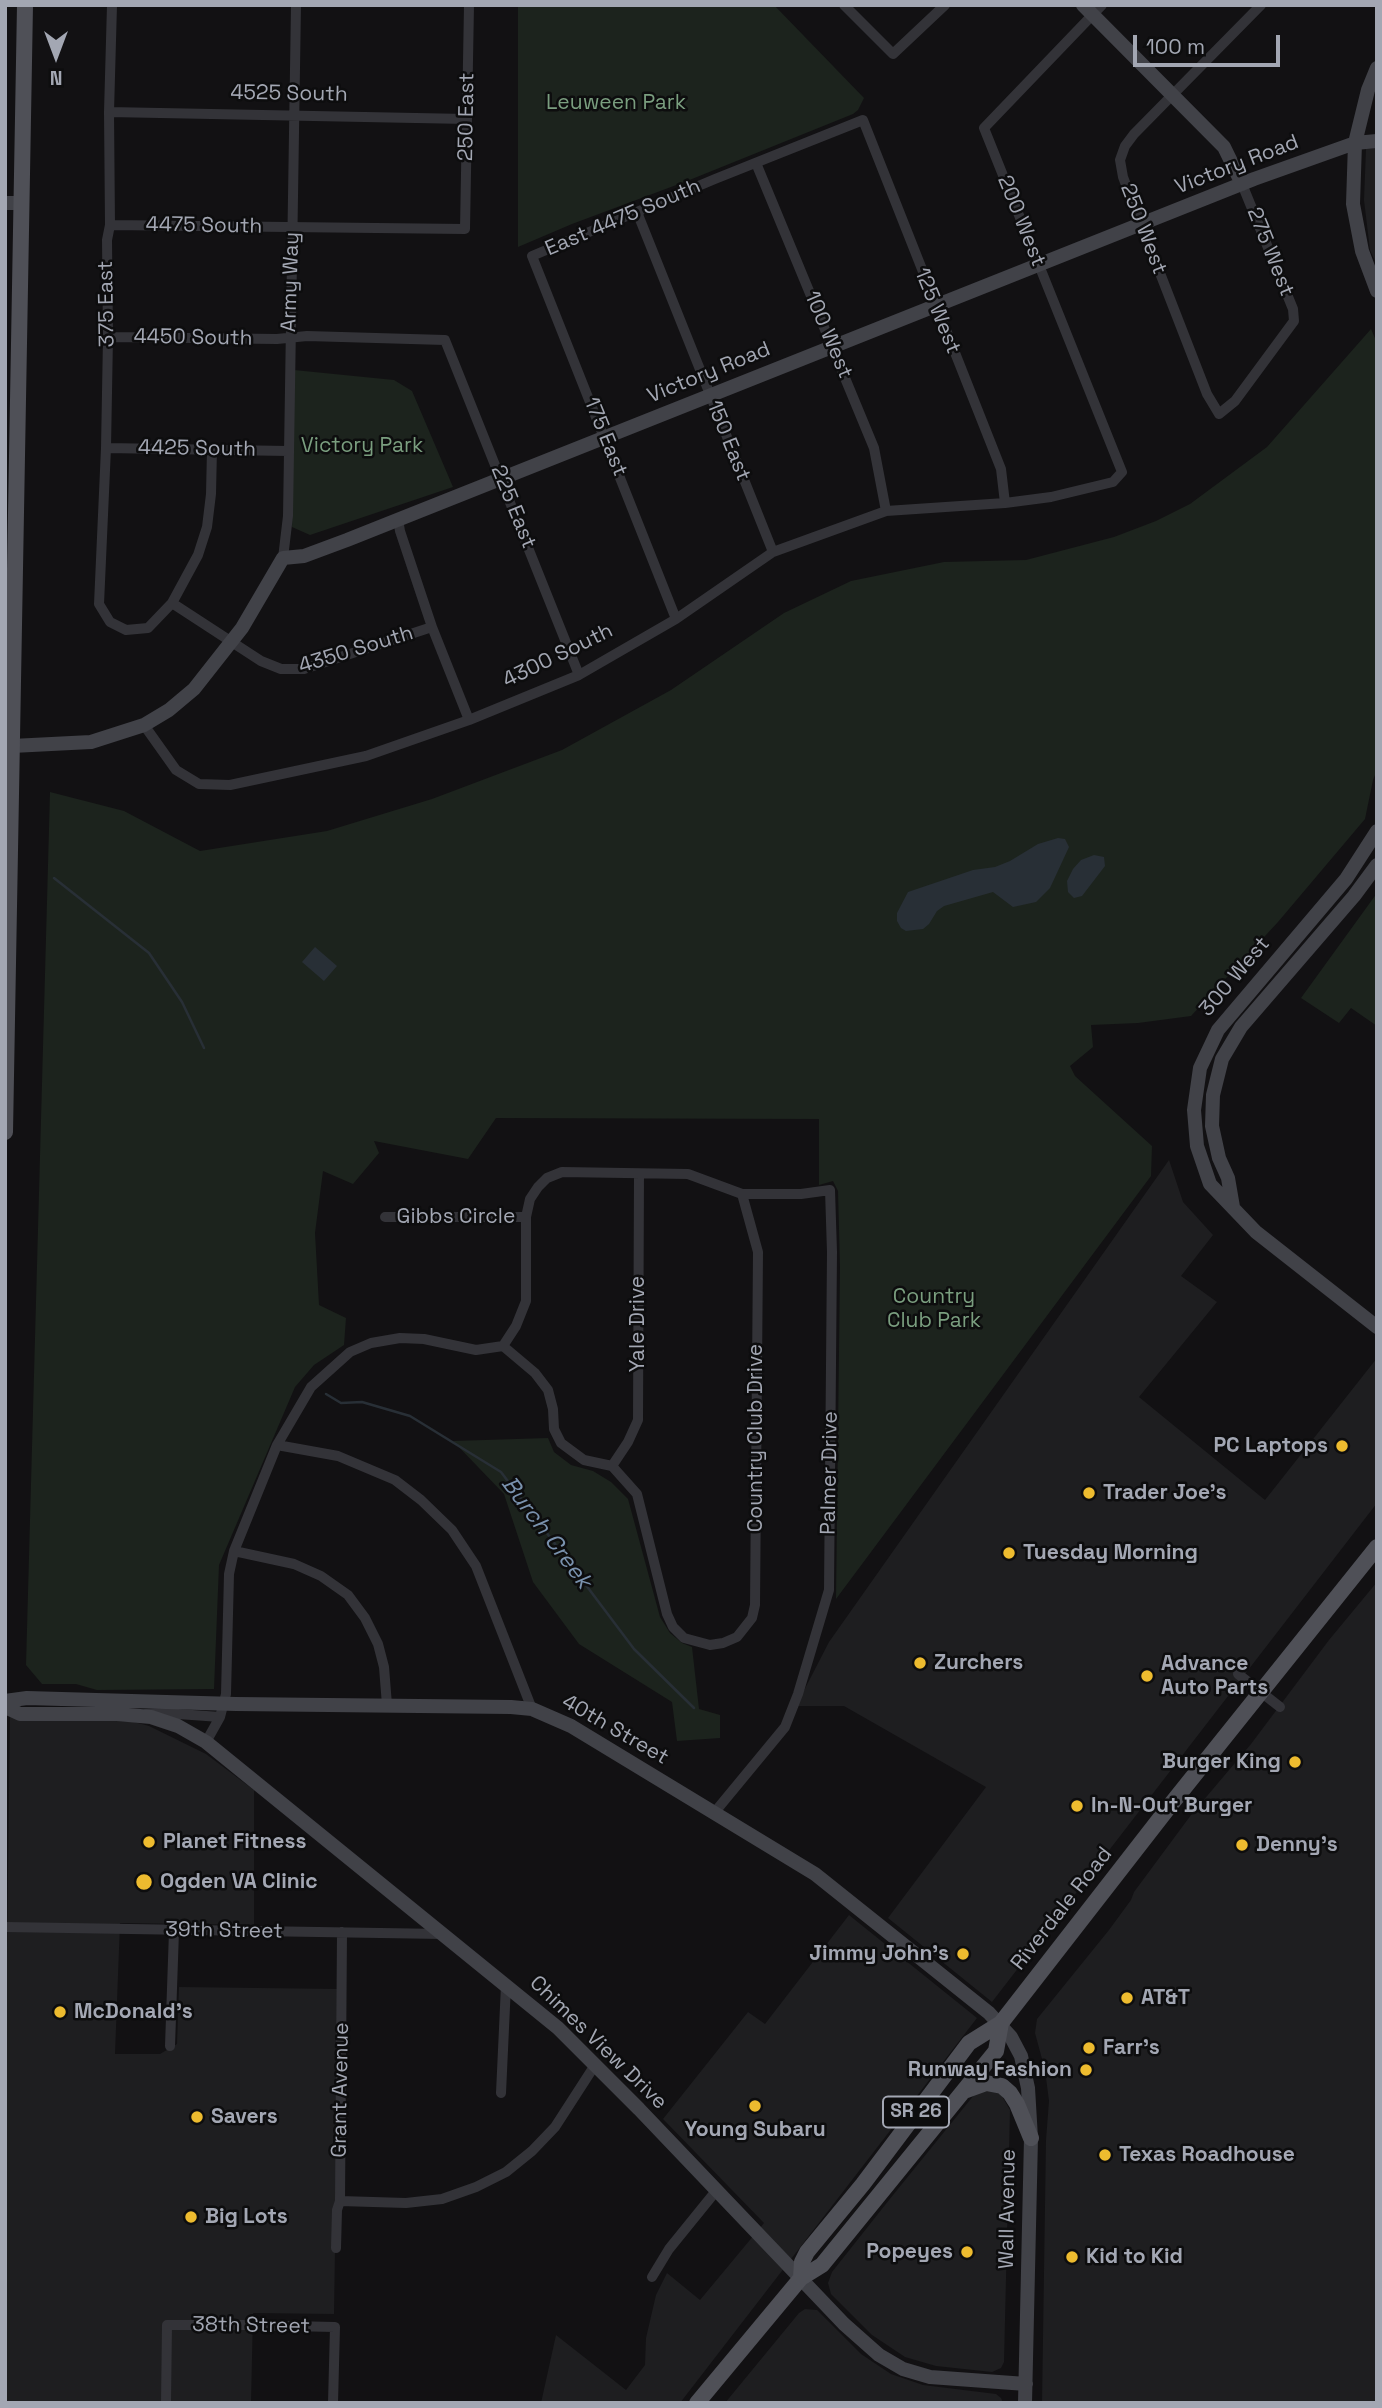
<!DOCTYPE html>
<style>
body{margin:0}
#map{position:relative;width:1382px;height:2408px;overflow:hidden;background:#121113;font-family:"Space Grotesk",sans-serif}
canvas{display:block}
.frame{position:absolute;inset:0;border:7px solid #a3a7b3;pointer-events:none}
.north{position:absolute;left:21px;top:21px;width:70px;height:70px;-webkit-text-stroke:5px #0d0d0e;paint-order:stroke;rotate:180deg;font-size:19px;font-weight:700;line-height:28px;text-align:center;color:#a3a7b3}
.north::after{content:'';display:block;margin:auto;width:24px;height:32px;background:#a3a7b3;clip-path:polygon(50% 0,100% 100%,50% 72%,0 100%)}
.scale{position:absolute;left:1133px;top:35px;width:147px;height:32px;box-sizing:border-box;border:4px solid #a3a7b3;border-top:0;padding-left:9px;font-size:21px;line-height:24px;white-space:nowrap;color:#a3a7b3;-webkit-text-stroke:5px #0d0d0e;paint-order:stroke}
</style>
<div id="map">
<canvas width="1382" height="2408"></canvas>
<div class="frame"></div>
<div class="north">N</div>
<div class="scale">100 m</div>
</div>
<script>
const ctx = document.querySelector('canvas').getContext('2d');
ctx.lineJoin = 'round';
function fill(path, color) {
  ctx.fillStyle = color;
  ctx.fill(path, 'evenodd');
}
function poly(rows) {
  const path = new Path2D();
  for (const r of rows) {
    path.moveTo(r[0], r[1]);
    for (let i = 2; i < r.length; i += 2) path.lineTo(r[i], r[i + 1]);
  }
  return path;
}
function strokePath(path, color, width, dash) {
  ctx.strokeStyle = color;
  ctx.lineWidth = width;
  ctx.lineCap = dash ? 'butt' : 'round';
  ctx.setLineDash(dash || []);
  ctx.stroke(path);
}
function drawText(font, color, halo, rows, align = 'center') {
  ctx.font = font + ' "Space Grotesk",sans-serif';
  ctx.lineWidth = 5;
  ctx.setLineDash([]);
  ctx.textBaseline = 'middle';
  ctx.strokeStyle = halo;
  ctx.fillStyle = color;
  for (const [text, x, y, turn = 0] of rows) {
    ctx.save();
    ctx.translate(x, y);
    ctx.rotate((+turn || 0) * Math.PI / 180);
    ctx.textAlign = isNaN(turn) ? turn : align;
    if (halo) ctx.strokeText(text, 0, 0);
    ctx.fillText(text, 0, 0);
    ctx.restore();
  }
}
fill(poly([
 [1377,148,1377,265,1370,250,1364,200,1366,149],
 [1169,1160,1183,1202,1213,1235,1181,1276,1217,1302,1139,1397,1265,1500,1377,1358,1377,1503,992,2002,888,1918,986,1787,844,1706,796,1706,829,1642],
 [1377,1582,1377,2403,1042,2403,1046,2140,1049,2101,1045,2070,1035,2033,1037,2019,1109,1930,1131,1900,1134,1892,1191,1815,1251,1744,1329,1640],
 [10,1714,134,1722,149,1726,206,1754,254,1790,254,1925,120,1923,115,2054,160,2054,177,2044,179,1987,339,1989,334,2314,253,2313,251,2403,5,2403,5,2112],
 [849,1915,977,2018,680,2403,541,2403,556,2335,626,2390,645,2365,646,2338,656,2295,667,2273,700,2300,764,2223,663,2119,748,2012,765,2024],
 [982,2090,999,2091,1010,2110,1004,2362,1001,2368,992,2372,936,2366,905,2357,872,2335,831,2294,828,2283,832,2272,889,2200,974,2095],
 [805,2309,817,2310,861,2354,891,2374,923,2385,996,2394,1001,2398,1003,2403,725,2403,799,2313]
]), '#1e1e20');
fill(poly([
 [518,5,774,5,864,98,858,110,853,114,687,181,572,224,518,247],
 [1371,329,1377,343,1377,770,1373,780,1365,819,1278,922,1191,1016,1138,1023,1091,1025,1093,1047,1070,1066,1075,1076,1152,1146,1151,1176,836,1599,840,1267,838,1191,833,1181,819,1185,819,1119,496,1118,468,1159,374,1141,379,1153,353,1184,323,1171,315,1233,319,1305,346,1318,344,1345,314,1365,295,1387,219,1565,214,1689,97,1690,76,1684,42,1684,26,1665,50,792,124,811,200,851,327,831,432,799,562,750,671,690,784,613,851,581,944,562,1026,560,1114,537,1156,521,1190,504,1267,447],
 [294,370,394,380,412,391,453,487,310,535,292,527],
 [1377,893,1377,1026,1351,1008,1339,1023,1301,998],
 [548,1438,554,1452,571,1465,593,1471,611,1482,628,1499,660,1617,670,1633,682,1643,692,1647,699,1709,720,1715,720,1738,677,1741,672,1702,579,1644,533,1582,504,1494,453,1441]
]), '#1c231d');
fill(poly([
 [1058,838,1065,839,1069,847,1050,888,1036,902,1013,907,993,892,944,906,937,911,929,924,923,929,906,931,901,928,897,921,897,913,908,892,973,870,995,867,1010,861,1038,844],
 [1094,855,1104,857,1105,866,1082,896,1074,898,1068,892,1067,881,1073,869,1081,860],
 [315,947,337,966,324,981,302,962]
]), '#282f36');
strokePath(poly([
 [54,878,149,953,182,1002,204,1048],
 [326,1394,341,1403,362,1402,410,1416,501,1472,634,1649,694,1708]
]), '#282f36', 2.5);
strokePath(poly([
 [112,5,109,112,110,225,107,240,108,337,106,448,99,604,110,622,126,630,148,628,172,603,198,555,207,527,211,494,212,449],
 [844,5,893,54,945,5],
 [109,112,467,119],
 [756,163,874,448,886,511],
 [1242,184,1293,309,1294,321,1235,401,1219,414,1207,394,1146,237,1123,177,1120,160,1125,146,1134,134,1261,5],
 [637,212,773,552],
 [110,225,465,229,469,5],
 [108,337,277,339,307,336,445,340,579,675],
 [106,448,288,451],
 [398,519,400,531,432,627,469,720],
 [283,558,288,516,296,5],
 [172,603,261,661,281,669,304,669,432,627],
 [676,619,532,256,715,179,863,120,1001,469,1005,503],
 [144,725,176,770,199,784,230,785,366,756,469,720,579,675,676,619,773,552,886,511,1005,503,1051,497,1113,482,1122,472,984,128,1102,5],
 [385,1217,526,1217],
 [503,1346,535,1373,548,1390,553,1409,554,1429,561,1443,584,1460,612,1466,637,1494,667,1614,673,1627,684,1638,710,1645,723,1643,737,1637,752,1618,755,1605,758,1252,742,1194],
 [277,1445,338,1456,395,1480,421,1500,452,1530,476,1566,532,1709],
 [612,1466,628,1442,638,1420,639,1174],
 [234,1551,294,1564,321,1576,348,1595,365,1618,378,1644,384,1667,387,1705],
 [1238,1674,1280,1707],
 [146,1714,164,1713,220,1717],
 [206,1742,220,1717,226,1694,229,1574,234,1551,277,1445,311,1387,350,1352,371,1343,400,1338,424,1339,476,1350,503,1346,516,1326,526,1301,526,1217,530,1199,538,1187,547,1178,562,1172,688,1174,742,1194,801,1194,830,1190,832,1252,829,1590,798,1694,785,1727,714,1813],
 [5,1927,443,1934],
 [170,2046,174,1931],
 [501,2093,506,1985],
 [340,2201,406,2203,442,2199,476,2187,506,2172,532,2151,555,2127,595,2065],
 [336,2248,337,2210,340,2201,342,1932],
 [652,2277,669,2249,716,2191],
 [166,2403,167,2325,243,2325,335,2327,333,2403]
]), '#333338', 10);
strokePath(poly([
 [1083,5,1224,147,1242,184],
 [1377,68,1368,90,1355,143,1353,204,1362,251,1377,291],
 [5,203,21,203],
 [12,746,91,742,144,725,169,710,194,689,242,628,283,558,304,556,347,540,1254,179,1355,143,1377,141],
 [1377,831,1346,879,1218,1030,1200,1068,1194,1110,1197,1146,1210,1184,1256,1232,1377,1327],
 [1233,1207,1228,1178,1219,1158,1212,1126,1213,1095,1222,1059,1241,1027,1354,896,1377,865],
 [5,1701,27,1698,236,1704,511,1707,532,1709,571,1726,815,1874,989,2013,1011,2037,1021,2056,1028,2088,1031,2138,1025,2403],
 [5,1707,20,1714,117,1714,151,1717,178,1726,206,1742,558,2028,639,2109,844,2324,879,2355,903,2369,930,2377,1026,2384]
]), '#414248', 14);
strokePath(poly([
 [5,1132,25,5],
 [964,2091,986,2083,1002,2086,1010,2093,1017,2104,1031,2138],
 [801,2278,802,2262,807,2252,863,2184,969,2043,1001,2023,1172,1803,1377,1547],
 [697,2403,801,2278,822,2265,996,2051,1001,2023]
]), '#4f5057', 16);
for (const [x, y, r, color] of [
 [1342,1446,7,"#edbb2f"],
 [1089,1493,7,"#edbb2f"],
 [1009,1553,7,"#edbb2f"],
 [920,1663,7,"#edbb2f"],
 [1147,1676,7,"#edbb2f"],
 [1295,1762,7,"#edbb2f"],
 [1077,1806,7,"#edbb2f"],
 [149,1842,7,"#edbb2f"],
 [1242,1845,7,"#edbb2f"],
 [144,1882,9,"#edbb2f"],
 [963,1954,7,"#edbb2f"],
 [1127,1998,7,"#edbb2f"],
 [60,2012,7,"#edbb2f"],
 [1089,2048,7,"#edbb2f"],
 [1086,2070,7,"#edbb2f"],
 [755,2106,7,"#edbb2f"],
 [197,2117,7,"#edbb2f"],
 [1105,2155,7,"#edbb2f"],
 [191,2217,7,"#edbb2f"],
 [967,2252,7,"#edbb2f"],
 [1072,2257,7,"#edbb2f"]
]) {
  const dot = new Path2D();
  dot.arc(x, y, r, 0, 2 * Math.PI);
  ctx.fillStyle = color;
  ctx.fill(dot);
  strokePath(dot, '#0d0d0e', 2.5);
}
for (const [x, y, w] of [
 [916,2112,66]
]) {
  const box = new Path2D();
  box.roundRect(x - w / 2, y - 15.5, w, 31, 5);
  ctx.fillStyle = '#0d0d0e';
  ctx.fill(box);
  strokePath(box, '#a3a7b3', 2);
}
drawText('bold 19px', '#a3a7b3', null, [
 ["SR 26",916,2112]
]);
drawText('21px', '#a3a7b3', '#0d0d0e', [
 ["4525 South",289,94,1],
 ["250 East",467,117,-89],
 ["Victory Road",1237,165,-21],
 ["East 4475 South",623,218,-23],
 ["200 West",1021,221,68],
 ["4475 South",204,226,1],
 ["250 West",1143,229,69],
 ["275 West",1270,252,68],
 ["Army Way",291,282,-88],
 ["375 East",107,304,-91],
 ["125 West",937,311,68],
 ["100 West",828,335,67],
 ["4450 South",193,338,1],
 ["Victory Road",709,373,-22],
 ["175 East",605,437,68],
 ["150 East",728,441,68],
 ["4425 South",197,449,1],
 ["225 East",513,507,68],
 ["4350 South",356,650,-17],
 ["4300 South",558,656,-26],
 ["300 West",1235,977,-50],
 ["Gibbs Circle",456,1217],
 ["Yale Drive",638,1324,-90],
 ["Country Club Drive",756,1438,-90],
 ["Palmer Drive",830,1473,-89],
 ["40th Street",615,1730,30],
 ["Riverdale Road",1062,1909,-52],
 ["39th Street",224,1931,1],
 ["Chimes View Drive",598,2043,44],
 ["Grant Avenue",341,2090,-89],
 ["Wall Avenue",1008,2209,-89],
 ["38th Street",251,2326,1]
]);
drawText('21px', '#7a9e7f', '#0d0d0e', [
 ["Leuween Park",616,103],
 ["Victory Park",362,446],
 ["Country",934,1297],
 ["Club Park",934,1321]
]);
drawText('bold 21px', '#a3a7b3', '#0d0d0e', [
 ["PC Laptops",1328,1446,"right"],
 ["Trader Joe's",1103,1493],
 ["Tuesday Morning",1023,1553],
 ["Zurchers",934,1663],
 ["Advance",1161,1664],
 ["Auto Parts",1161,1688],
 ["Burger King",1281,1762,"right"],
 ["In-N-Out Burger",1091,1806],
 ["Planet Fitness",163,1842],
 ["Denny's",1256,1845],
 ["Ogden VA Clinic",160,1882],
 ["Jimmy John's",949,1954,"right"],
 ["AT&T",1141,1998],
 ["McDonald's",74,2012],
 ["Farr's",1103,2048],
 ["Runway Fashion",1072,2070,"right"],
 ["Savers",211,2117],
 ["Young Subaru",755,2130,"center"],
 ["Texas Roadhouse",1119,2155],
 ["Big Lots",205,2217],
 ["Popeyes",953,2252,"right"],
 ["Kid to Kid",1086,2257]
], 'left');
drawText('italic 23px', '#7a92ae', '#0d0d0e', [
 ["Burch Creek",546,1533,53]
]);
</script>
